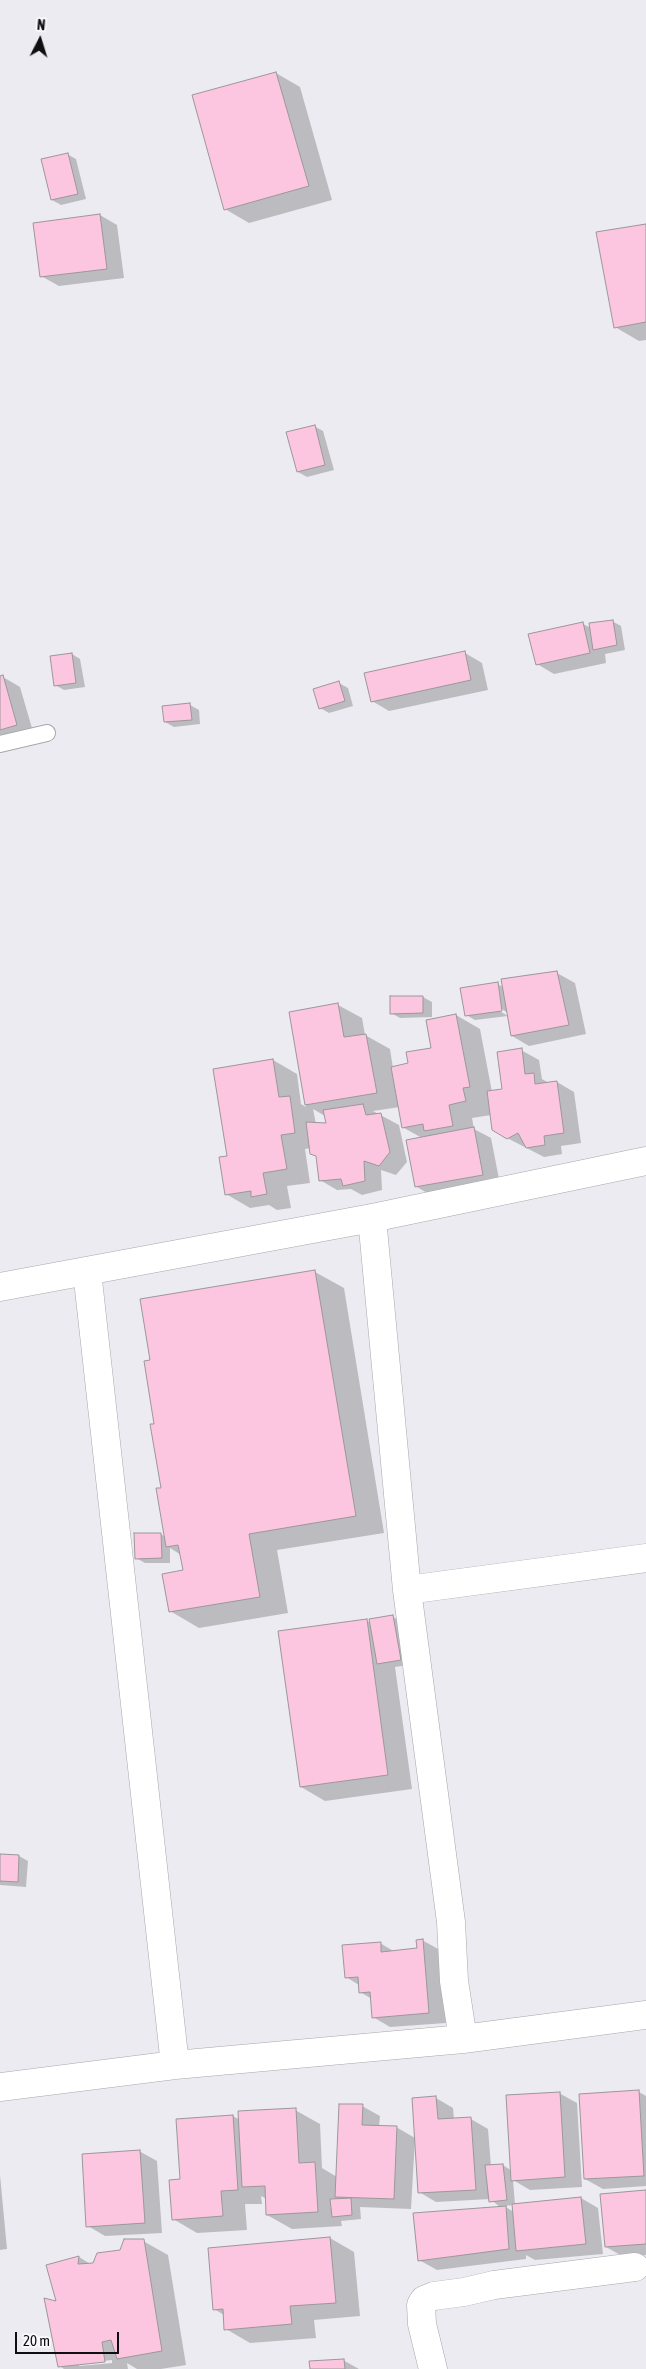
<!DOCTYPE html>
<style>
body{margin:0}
#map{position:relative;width:646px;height:2369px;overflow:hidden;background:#ebebf1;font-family:"Asap Condensed",sans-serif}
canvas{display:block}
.north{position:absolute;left:15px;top:15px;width:50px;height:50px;-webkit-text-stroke:4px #f8f8fe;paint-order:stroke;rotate:5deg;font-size:14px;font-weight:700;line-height:20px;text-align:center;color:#0f0f11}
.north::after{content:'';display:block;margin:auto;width:18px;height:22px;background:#0f0f11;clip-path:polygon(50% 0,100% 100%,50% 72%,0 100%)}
.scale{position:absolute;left:15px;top:2332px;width:104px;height:22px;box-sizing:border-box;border:2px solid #0f0f11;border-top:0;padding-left:6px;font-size:15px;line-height:18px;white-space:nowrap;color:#0f0f11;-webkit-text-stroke:4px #f8f8fe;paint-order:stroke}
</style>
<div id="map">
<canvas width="646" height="2369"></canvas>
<div class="north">N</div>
<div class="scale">20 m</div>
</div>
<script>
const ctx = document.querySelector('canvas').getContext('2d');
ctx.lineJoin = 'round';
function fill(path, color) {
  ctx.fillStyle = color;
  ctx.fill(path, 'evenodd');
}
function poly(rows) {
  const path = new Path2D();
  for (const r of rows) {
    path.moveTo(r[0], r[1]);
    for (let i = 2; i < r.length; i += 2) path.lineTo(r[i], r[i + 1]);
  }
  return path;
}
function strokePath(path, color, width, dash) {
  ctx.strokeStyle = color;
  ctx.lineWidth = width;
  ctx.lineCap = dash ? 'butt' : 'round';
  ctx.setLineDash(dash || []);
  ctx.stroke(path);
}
fill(poly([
 [276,73,300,87,332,200,249,223,225,209],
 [67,154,76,159,86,199,61,205,52,200],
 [100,215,117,225,124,278,59,286,41,276],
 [646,225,646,340,639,341,615,327],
 [314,426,323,431,334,470,307,477,298,472],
 [612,621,621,626,625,650,605,654,606,663,554,674,537,664,583,624,591,628],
 [465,653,482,663,488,690,389,711,372,701],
 [72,654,80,659,85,687,64,690,55,685],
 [0,677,3,677,20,687,34,735,0,744],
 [339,683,348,688,353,706,329,713,320,708],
 [190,705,199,710,200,724,174,727,165,722],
 [557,973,575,983,586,1034,529,1046,512,1036,508,1013,497,1006,496,1009,508,1016,475,1020,466,1015,497,984,503,987],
 [391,997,423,997,432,1002,432,1017,400,1018,391,1013],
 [338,1005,362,1018,365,1035,390,1049,393,1068,410,1064,432,1049,456,1015,480,1029,492,1092,504,1090,521,1050,539,1060,542,1079,549,1083,557,1082,574,1092,581,1143,561,1146,562,1154,544,1157,507,1138,491,1115,472,1118,474,1129,491,1138,500,1184,434,1197,417,1187,422,1138,404,1128,400,1107,373,1111,399,1125,407,1162,396,1175,381,1170,382,1190,362,1195,351,1189,337,1190,320,1180,317,1157,311,1148,305,1149,310,1183,287,1186,291,1208,277,1210,269,1205,250,1208,226,1194,229,1157,273,1060,297,1074,301,1104,306,1107,290,1013],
 [313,1109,325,1116,328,1125,316,1124],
 [315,1272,344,1288,384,1533,277,1550,288,1613,199,1628,170,1611,184,1571,181,1555,170,1548,170,1563,145,1563,136,1558,161,1534,165,1537,151,1361],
 [393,1617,402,1622,409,1665,395,1667,412,1789,325,1801,301,1787,367,1621,371,1623],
 [0,1855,19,1856,28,1861,26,1887,0,1885],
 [422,1940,440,1950,446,2023,390,2027,373,2017,372,1999,360,1992,359,1985,346,1977,380,1943,395,1952,418,1950],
 [639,2092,646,2096,646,2186,603,2189,585,2179],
 [559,2093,577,2103,582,2187,530,2190,513,2180,515,2205,581,2198,598,2208,603,2254,535,2260,526,2255,526,2259,437,2270,419,2260,500,2207,490,2199,436,2202,419,2192,436,2098,453,2108,454,2119,471,2119,488,2129,491,2166,503,2165,512,2171],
 [513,2205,514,2212,504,2206],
 [362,2106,380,2116,379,2126,396,2127,415,2138,411,2209,360,2207,361,2219,341,2221,342,2226,292,2229,267,2215,267,2199,261,2196,262,2204,245,2204,247,2230,197,2233,173,2219,182,2181,233,2116,240,2120,295,2110,320,2124,322,2168,337,2177],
 [139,2151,157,2161,162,2233,105,2236,88,2226],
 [0,2175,7,2249,0,2250],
 [646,2191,646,2255,624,2257,606,2247],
 [330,2238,354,2252,360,2316,314,2320,316,2338,250,2343,226,2329,224,2315,214,2309],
 [143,2241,168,2255,186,2365,161,2369,137,2369,127,2363,128,2369,64,2369,60,2366,58,2303,48,2265,79,2257,92,2265],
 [112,2360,112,2363,79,2366,79,2364],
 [343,2360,359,2369,311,2369]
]), '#0003');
const building = poly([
 [276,72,309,186,224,210,192,95,276,72],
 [68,153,78,194,51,200,41,159,68,153],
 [100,214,107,269,40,277,33,223,100,214],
 [646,224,646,322,614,328,596,232,646,224],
 [315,425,325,465,297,472,286,432,315,425],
 [613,620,617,645,593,650,589,623,613,620],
 [583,622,590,653,536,665,528,634,583,622],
 [465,651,471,680,371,702,364,673,465,651],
 [72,653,76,683,54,686,50,656,72,653],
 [3,675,17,725,0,730,0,676,3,675],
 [339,681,345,701,319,709,313,689,339,681],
 [190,703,192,720,164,722,162,706,190,703],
 [557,971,569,1025,511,1036,501,979,557,971],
 [498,982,502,1011,465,1016,460,988,498,982],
 [390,996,423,996,423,1013,390,1014,390,996],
 [338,1003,344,1037,366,1034,377,1093,305,1105,289,1012,338,1003],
 [456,1014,470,1087,463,1088,466,1101,449,1105,453,1126,424,1131,423,1124,402,1128,391,1067,408,1063,406,1052,431,1048,426,1020,456,1014],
 [522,1048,525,1074,534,1073,535,1084,557,1081,564,1133,544,1136,545,1145,526,1148,518,1133,507,1139,492,1130,487,1091,502,1089,497,1052,522,1048],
 [273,1059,279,1097,290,1096,295,1133,281,1135,287,1169,263,1173,267,1194,251,1197,251,1191,225,1195,219,1157,227,1156,213,1069,273,1059],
 [363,1104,366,1115,381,1113,390,1152,379,1166,364,1161,365,1181,343,1186,341,1179,319,1181,316,1156,310,1154,306,1122,326,1123,323,1110,363,1104],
 [474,1127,483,1175,415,1187,406,1140,474,1127],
 [315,1270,356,1516,249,1534,260,1597,169,1612,162,1574,183,1570,178,1545,166,1547,156,1488,161,1488,150,1424,154,1424,144,1361,150,1360,140,1299,315,1270],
 [134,1533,161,1533,162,1558,135,1559,134,1533],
 [393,1615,401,1660,377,1664,369,1619,393,1615],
 [367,1619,388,1775,300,1787,278,1631,367,1619],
 [0,1854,19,1855,18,1882,0,1881,0,1854],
 [423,1939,429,2013,372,2018,370,1992,359,1993,358,1977,345,1978,342,1945,381,1942,381,1952,417,1948,416,1940,423,1939],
 [639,2090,644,2176,584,2179,579,2094,639,2090],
 [560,2092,565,2177,511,2181,506,2095,560,2092],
 [436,2096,438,2119,471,2117,476,2190,418,2193,412,2098,436,2096],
 [339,2104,363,2104,362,2125,397,2126,394,2199,335,2197,339,2104],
 [296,2108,299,2163,315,2162,318,2212,266,2215,265,2186,242,2187,238,2111,296,2108],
 [233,2115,238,2190,221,2191,223,2216,172,2220,169,2180,180,2179,176,2119,233,2115],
 [140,2150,145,2223,86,2227,82,2154,140,2150],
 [503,2164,507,2200,489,2202,485,2165,503,2164],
 [646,2190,646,2244,605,2247,600,2194,646,2190],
 [581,2197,586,2244,516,2251,512,2204,581,2197],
 [351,2198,352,2215,332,2217,330,2199,351,2198],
 [506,2206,509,2249,418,2261,413,2213,506,2206],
 [330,2237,336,2303,290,2306,292,2324,224,2330,223,2309,213,2310,208,2248,330,2237],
 [124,2239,144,2239,162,2351,117,2359,111,2340,102,2342,105,2362,58,2367,44,2298,56,2301,46,2265,79,2256,78,2264,93,2263,97,2253,120,2250,124,2239],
 [344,2359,345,2369,310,2369,309,2361,344,2359]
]);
fill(building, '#fcc6e0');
strokePath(building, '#9c9699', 1);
const lane = poly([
 [0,744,47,733]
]);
const street = poly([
 [372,1218,407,1590,451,1922,454,1981,463,2039,646,2015],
 [87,1271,175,2065],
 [0,1287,372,1218,646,1161],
 [407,1590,646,1558],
 [0,2087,175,2065,463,2039],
 [433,2369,422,2324,421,2305,424,2300,434,2296,464,2292,494,2285,635,2267]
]);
strokePath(lane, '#a7a7ac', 18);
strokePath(street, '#a7a7ac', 29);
strokePath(lane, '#fff', 16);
strokePath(street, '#fff', 28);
</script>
